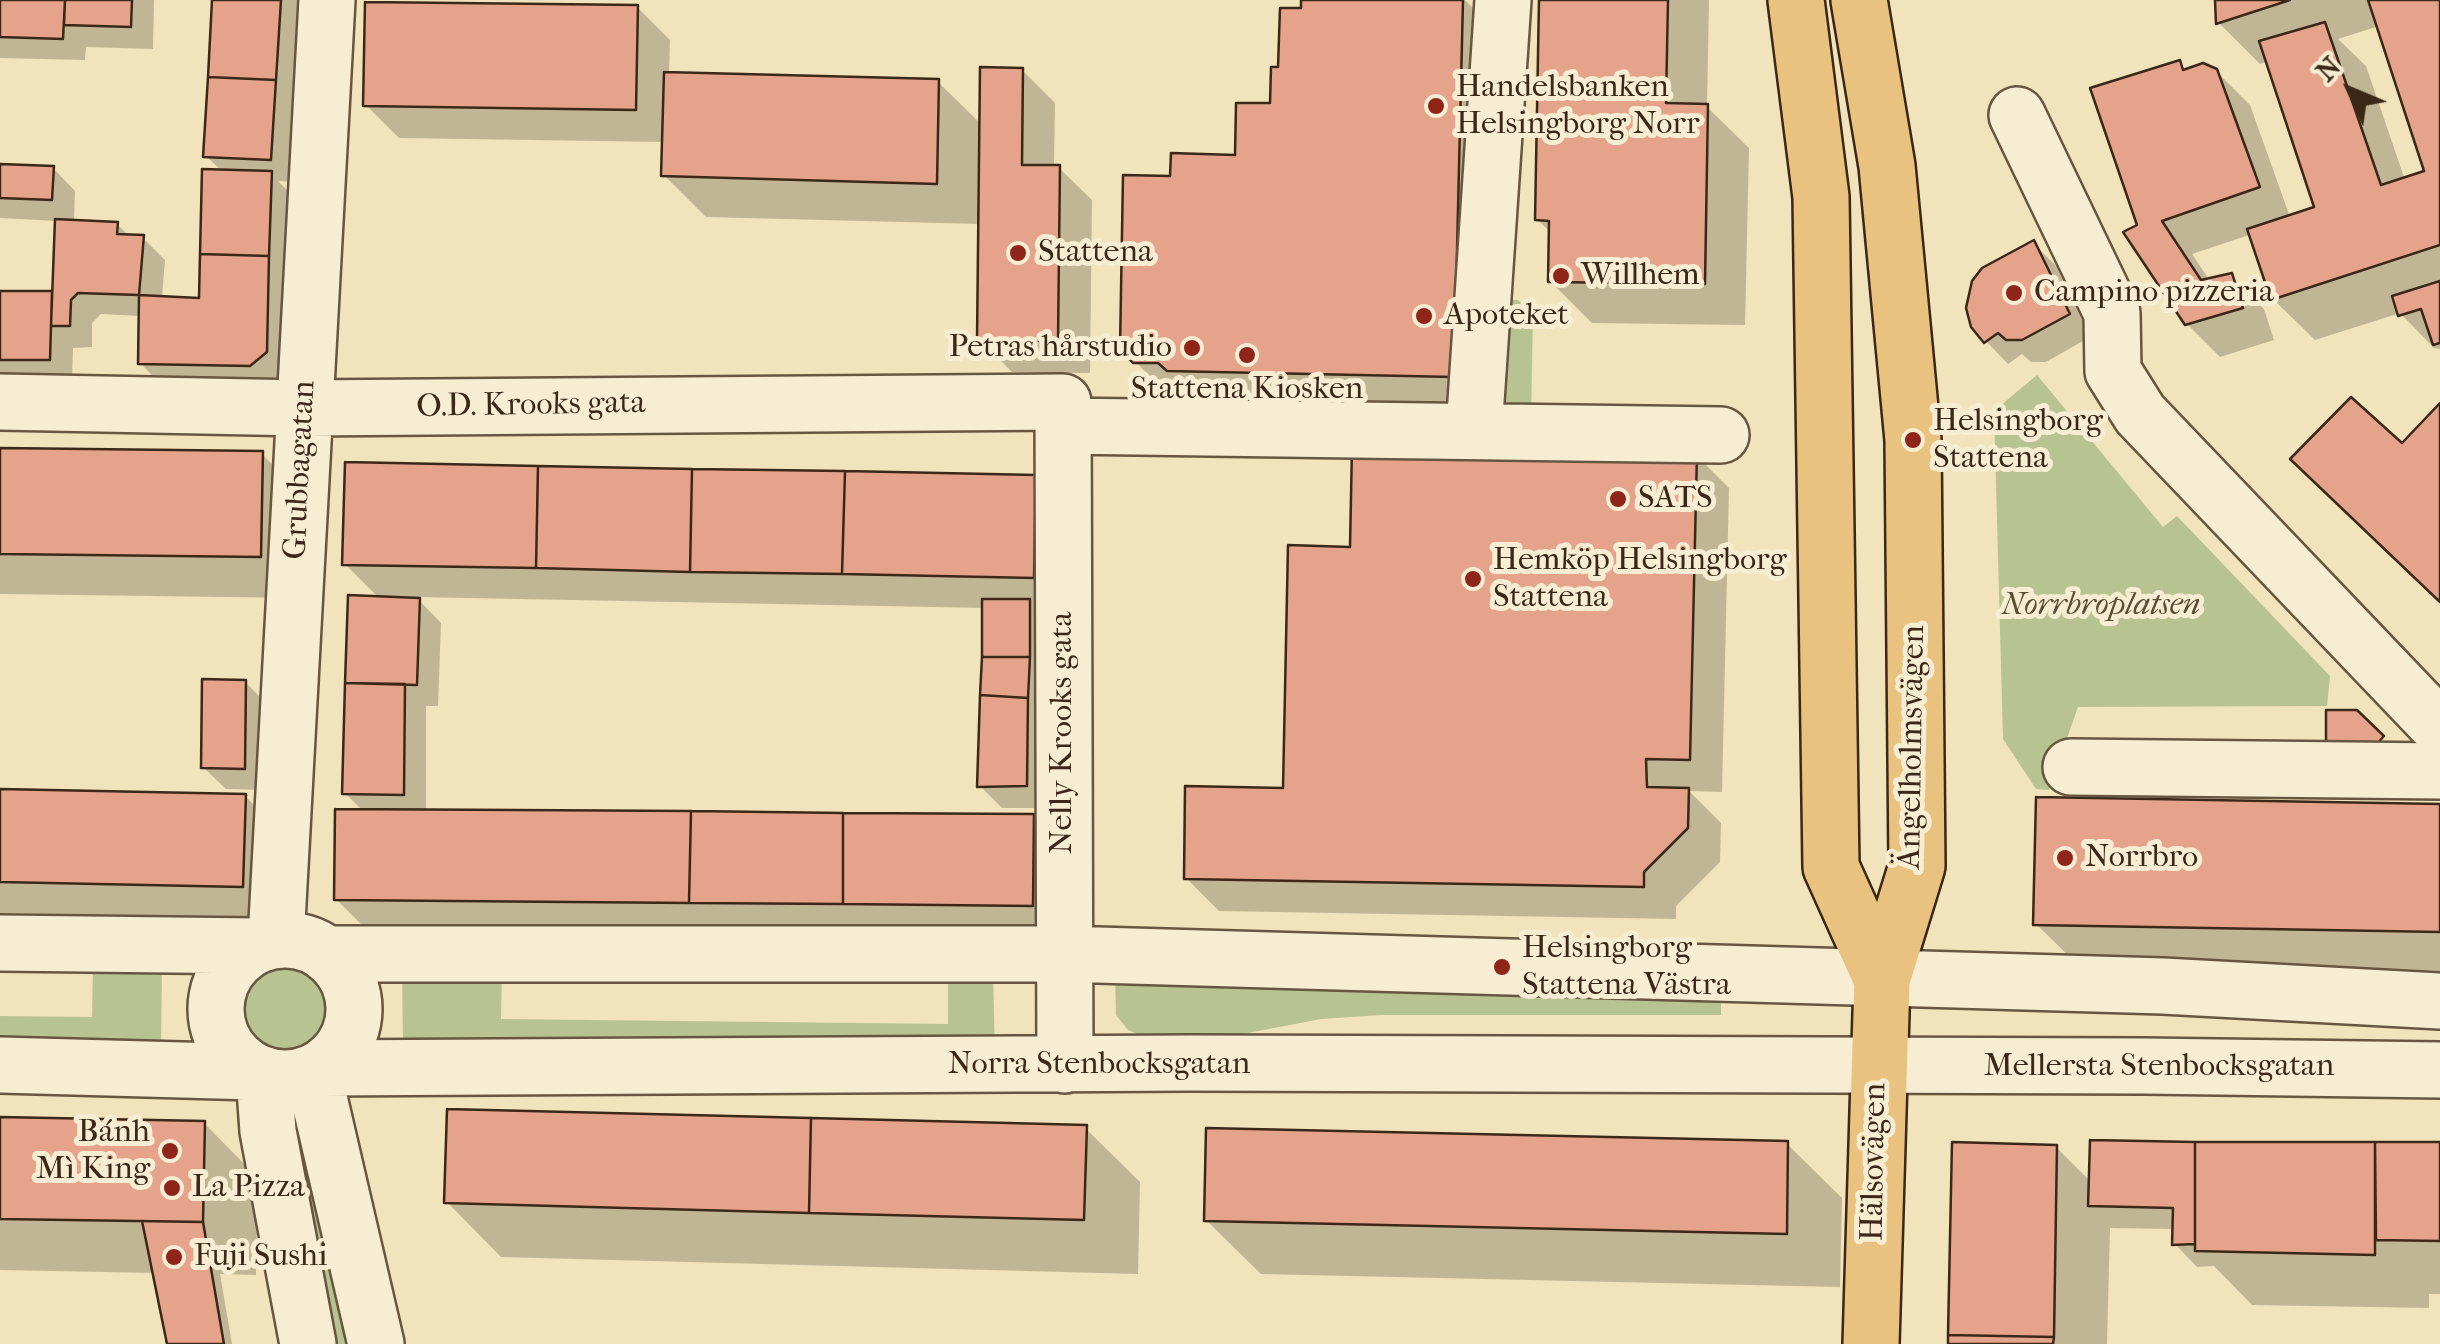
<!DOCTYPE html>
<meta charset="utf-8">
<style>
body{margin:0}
#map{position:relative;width:2440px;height:1344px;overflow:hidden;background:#f1e3bb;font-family:"IM FELL French Canon",serif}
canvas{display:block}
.north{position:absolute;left:2300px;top:40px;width:100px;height:100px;-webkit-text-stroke:8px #f6edd3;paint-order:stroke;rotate:314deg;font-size:28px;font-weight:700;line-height:40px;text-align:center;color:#3b2817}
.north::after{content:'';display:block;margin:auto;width:35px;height:45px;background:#3b2817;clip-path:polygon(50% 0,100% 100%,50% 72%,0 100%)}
</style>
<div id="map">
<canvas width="2440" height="1344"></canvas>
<div class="north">N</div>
</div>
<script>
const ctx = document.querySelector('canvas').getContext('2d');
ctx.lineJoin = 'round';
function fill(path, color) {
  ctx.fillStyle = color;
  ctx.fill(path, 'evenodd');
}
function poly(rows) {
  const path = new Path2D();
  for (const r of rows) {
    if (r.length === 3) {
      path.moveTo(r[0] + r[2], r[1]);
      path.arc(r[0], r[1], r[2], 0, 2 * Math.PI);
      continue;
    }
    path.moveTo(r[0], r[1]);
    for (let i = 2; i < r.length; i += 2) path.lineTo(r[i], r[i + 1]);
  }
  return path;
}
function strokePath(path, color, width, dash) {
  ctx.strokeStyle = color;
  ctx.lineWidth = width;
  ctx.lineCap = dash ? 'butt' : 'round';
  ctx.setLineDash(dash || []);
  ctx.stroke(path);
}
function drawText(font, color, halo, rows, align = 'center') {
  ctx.font = font + ' "IM FELL French Canon",serif';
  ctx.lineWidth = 10;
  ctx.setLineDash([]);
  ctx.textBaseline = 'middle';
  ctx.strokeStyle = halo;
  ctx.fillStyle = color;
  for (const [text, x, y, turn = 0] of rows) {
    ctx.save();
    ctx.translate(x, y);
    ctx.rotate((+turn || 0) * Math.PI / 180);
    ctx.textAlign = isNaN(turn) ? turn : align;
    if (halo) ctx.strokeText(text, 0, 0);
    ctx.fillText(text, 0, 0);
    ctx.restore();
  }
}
fill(poly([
 [1500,299,1518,300,1533,314,1531,419,1500,417],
 [2037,375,2163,527,2177,516,2330,676,2327,706,2078,707,2049,790,2036,789,2003,739,1994,411],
 [93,964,162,964,161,1049,0,1045,0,1016,92,1017],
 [283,1007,42],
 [402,966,502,968,501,1019,948,1024,948,974,993,974,995,1055,403,1052],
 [1115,972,1721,996,1721,1015,1381,1015,1321,1019,1222,1038,1144,1037,1128,1030,1116,1015],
 [287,1146,313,1147,359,1344,330,1344]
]), '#b7c492');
fill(poly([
 [0,0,154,0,153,49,86,47,85,60,0,58],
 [215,0,304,0,293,182,278,181,293,196,298,385,173,396,140,363,141,316,101,314,92,323,92,347,73,348,72,381,0,381,0,293,55,293,57,221,0,218,0,166,53,168,75,191,74,222,117,224,130,237,143,238,165,260,162,298,201,300,223,172,206,156],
 [1304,0,1465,0,1504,39,1495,418,1177,404,1122,348,1173,178,1238,158,1273,106,1280,69,1304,10],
 [1541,0,1709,0,1707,107,1749,148,1745,325,1592,323,1550,281,1551,233,1537,219],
 [2217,0,2440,0,2440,349,2434,348,2400,313,2315,340,2273,299,2252,234,2192,254,2210,281,2231,276,2264,309,2274,340,2220,357,2187,324,2140,226,2179,63,2187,71,2216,71,2250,105,2290,217,2317,208,2268,61,2260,64,2218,22],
 [2379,26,2427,173,2405,180,2366,66,2338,39],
 [637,7,670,40,669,75,938,82,982,125,1022,70,1055,103,1054,167,1059,168,1092,200,1090,373,1012,372,979,339,980,224,706,217,664,175,665,142,399,138,366,105],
 [2033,243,2056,266,2090,337,2046,362,2031,362,2022,354,2008,364,1986,341],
 [0,451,262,454,303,496,301,598,0,594],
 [1696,455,1729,488,1722,792,1689,791,1721,823,1720,862,1676,906,1676,919,1219,911,1186,878,1285,790,1352,549],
 [1035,478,1068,511,1049,808,1002,808,980,786,985,608,416,597,441,623,438,706,426,706,426,812,1032,817,1065,850,1065,938,369,932,336,899,363,811,345,793,380,599,345,564],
 [245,682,268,705,266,790,226,789,203,767],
 [0,791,245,796,278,829,275,919,0,913],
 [2440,807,2440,971,2078,965,2036,924],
 [0,1120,204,1123,258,1178,256,1275,220,1274,232,1344,170,1344,156,1273,0,1270],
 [1085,1128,1140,1182,1138,1274,501,1257,447,1202],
 [1787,1144,1842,1198,1840,1287,1261,1274,1206,1220],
 [2194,1144,2440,1145,2440,1294,2429,1294,2429,1308,2252,1305,2214,1266,2197,1267,2175,1244,2175,1229,2110,1228,2107,1344,1950,1344,2056,1147,2091,1182]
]), '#0003');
const building = poly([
 [0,0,65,0,63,39,0,37,0,0],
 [65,0,132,0,131,27,64,25,65,0],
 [212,0,281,0,276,80,208,77,212,0],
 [1301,0,1463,0,1454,377,1167,371,1158,363,1133,363,1120,349,1123,175,1170,176,1171,153,1235,155,1236,103,1270,103,1271,67,1278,67,1280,8,1301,8,1301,0],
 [1539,0,1668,0,1666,103,1708,104,1705,284,1548,282,1549,221,1535,220,1539,0],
 [2215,0,2290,0,2216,24,2215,0],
 [2368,0,2440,0,2440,245,2271,300,2247,229,2314,207,2259,41,2325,22,2381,185,2424,171,2368,0],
 [365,2,638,5,636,110,363,106,365,2],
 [2180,60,2183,70,2203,63,2217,69,2260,187,2162,221,2201,280,2232,273,2243,308,2185,325,2123,232,2137,225,2090,88,2180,60],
 [980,67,1023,68,1022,165,1060,165,1058,341,977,340,980,67],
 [664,72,939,79,937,184,661,176,664,72],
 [208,77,276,80,271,160,203,157,208,77],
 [0,164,54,166,52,200,0,198,0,164],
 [202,169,272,171,269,256,200,254,202,169],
 [55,219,118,222,117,234,144,235,139,295,78,293,71,300,70,326,51,326,55,219],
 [2034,240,2070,314,2022,340,2006,340,1998,333,1984,343,1971,327,1966,308,1972,281,1982,268,2034,240],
 [200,254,269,256,267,352,250,366,138,364,139,295,199,298,200,254],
 [2440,281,2440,343,2433,345,2421,309,2398,316,2392,296,2440,281],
 [0,291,52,291,50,360,0,360,0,291],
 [2351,397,2402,443,2440,403,2440,602,2290,459,2351,397],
 [1352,446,1697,452,1690,760,1646,759,1647,787,1689,788,1688,828,1644,872,1644,887,1184,879,1185,786,1283,788,1288,545,1350,547,1352,446],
 [0,448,263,451,261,557,0,554,0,448],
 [345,462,538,466,536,568,342,565,345,462],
 [538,466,692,469,690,572,536,568,538,466],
 [692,469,845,471,842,574,690,572,692,469],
 [845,471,1036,475,1034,578,842,574,845,471],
 [348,595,420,598,417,685,345,683,348,595],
 [982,599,1030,599,1030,657,982,657,982,599],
 [982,657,1030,657,1028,698,980,695,982,657],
 [202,679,246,680,245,769,201,768,202,679],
 [345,683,405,684,404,795,342,794,345,683],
 [980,695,1028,698,1027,786,977,787,980,695],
 [2326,710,2357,710,2384,736,2368,754,2326,753,2326,710],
 [0,789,246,794,243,887,0,882,0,789],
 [2036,797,2440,804,2440,932,2033,925,2036,797],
 [335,809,691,811,689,903,334,900,335,809],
 [691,811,843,813,843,904,689,903,691,811],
 [843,813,1034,814,1033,906,843,904,843,813],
 [447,1109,811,1118,809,1213,444,1203,447,1109],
 [0,1117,205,1121,203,1222,0,1219,0,1117],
 [811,1118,1087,1125,1084,1220,809,1213,811,1118],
 [1206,1128,1788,1141,1787,1234,1204,1221,1206,1128],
 [2090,1140,2195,1142,2195,1244,2172,1245,2173,1208,2088,1206,2090,1140],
 [1952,1142,2057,1145,2054,1337,1948,1335,1952,1142],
 [2195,1142,2375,1142,2375,1255,2195,1251,2195,1142],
 [2375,1142,2440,1142,2440,1241,2376,1240,2375,1142],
 [142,1221,203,1222,224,1344,167,1344,142,1221],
 [1948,1335,2054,1337,2053,1344,1948,1344,1948,1335]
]);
fill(building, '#e6a38b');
strokePath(building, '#3b2817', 2.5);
const minor = poly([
 [2017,115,2112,313,2113,371,2140,414,2440,728],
 [0,402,304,408,1063,402,1065,1065],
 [1063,426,1721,435],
 [1474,431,1503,0],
 [2071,767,2440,771],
 [285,1009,69],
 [276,940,327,0],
 [0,943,257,946],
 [327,954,1063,954,2163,986,2440,1001],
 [0,1065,255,1072],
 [322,1068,1190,1063,2144,1066,2440,1070],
 [313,1072,376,1344],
 [264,1075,268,1131,308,1344]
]);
const major = poly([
 [1796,0,1821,197,1831,867,1882,980],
 [1859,0,1887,166,1913,440,1917,866,1882,980,1871,1344]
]);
strokePath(minor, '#685740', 60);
strokePath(major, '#3b2817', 60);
strokePath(minor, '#f6edd3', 55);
strokePath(major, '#e8c27e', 55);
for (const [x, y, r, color] of [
 [1436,106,10,"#8f2418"],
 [1018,253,10,"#8f2418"],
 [1561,276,10,"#8f2418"],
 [2014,293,10,"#8f2418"],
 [1424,316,10,"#8f2418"],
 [1192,348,10,"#8f2418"],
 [1247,355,10,"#8f2418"],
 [1913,440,10,"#8f2418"],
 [1618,499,10,"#8f2418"],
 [1473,579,10,"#8f2418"],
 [2065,858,10,"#8f2418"],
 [1502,967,10,"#8f2418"],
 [170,1151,10,"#8f2418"],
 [172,1188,10,"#8f2418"],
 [174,1257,10,"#8f2418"]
]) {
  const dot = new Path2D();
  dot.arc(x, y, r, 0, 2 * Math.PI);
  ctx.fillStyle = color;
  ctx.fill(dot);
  strokePath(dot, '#f6edd3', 4);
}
drawText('32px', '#3b2817', '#f6edd3', [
 ["Handelsbanken",1456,88],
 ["Helsingborg Norr",1456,125],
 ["Stattena",1038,253],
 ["Willhem",1581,276],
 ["Campino pizzeria",2034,293],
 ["Apoteket",1444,316],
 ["Petras hårstudio",1172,348,"right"],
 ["Stattena Kiosken",1247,390,"center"],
 ["Helsingborg",1933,422],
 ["Stattena",1933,459],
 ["SATS",1638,499],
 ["Hemköp Helsingborg",1493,561],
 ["Stattena",1493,598],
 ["Norrbro",2085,858],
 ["Helsingborg",1522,949],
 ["Stattena Västra",1522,986],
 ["Bánh",150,1133,"right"],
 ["Mì King",150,1170,"right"],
 ["La Pizza",192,1188],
 ["Fuji Sushi",194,1257]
], 'left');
drawText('32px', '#3b2817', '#f6edd3', [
 ["O.D. Krooks gata",531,406,-1],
 ["Grubbagatan",301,470,-87],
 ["Nelly Krooks gata",1063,733,-90],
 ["Ängelholmsvägen",1913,747,-89],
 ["Norra Stenbocksgatan",1099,1065],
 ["Mellersta Stenbocksgatan",2159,1067],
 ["Hälsovägen",1875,1162,-89]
]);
drawText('italic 32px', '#5a4f36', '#f6edd3', [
 ["Norrbroplatsen",2101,606]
]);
</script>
